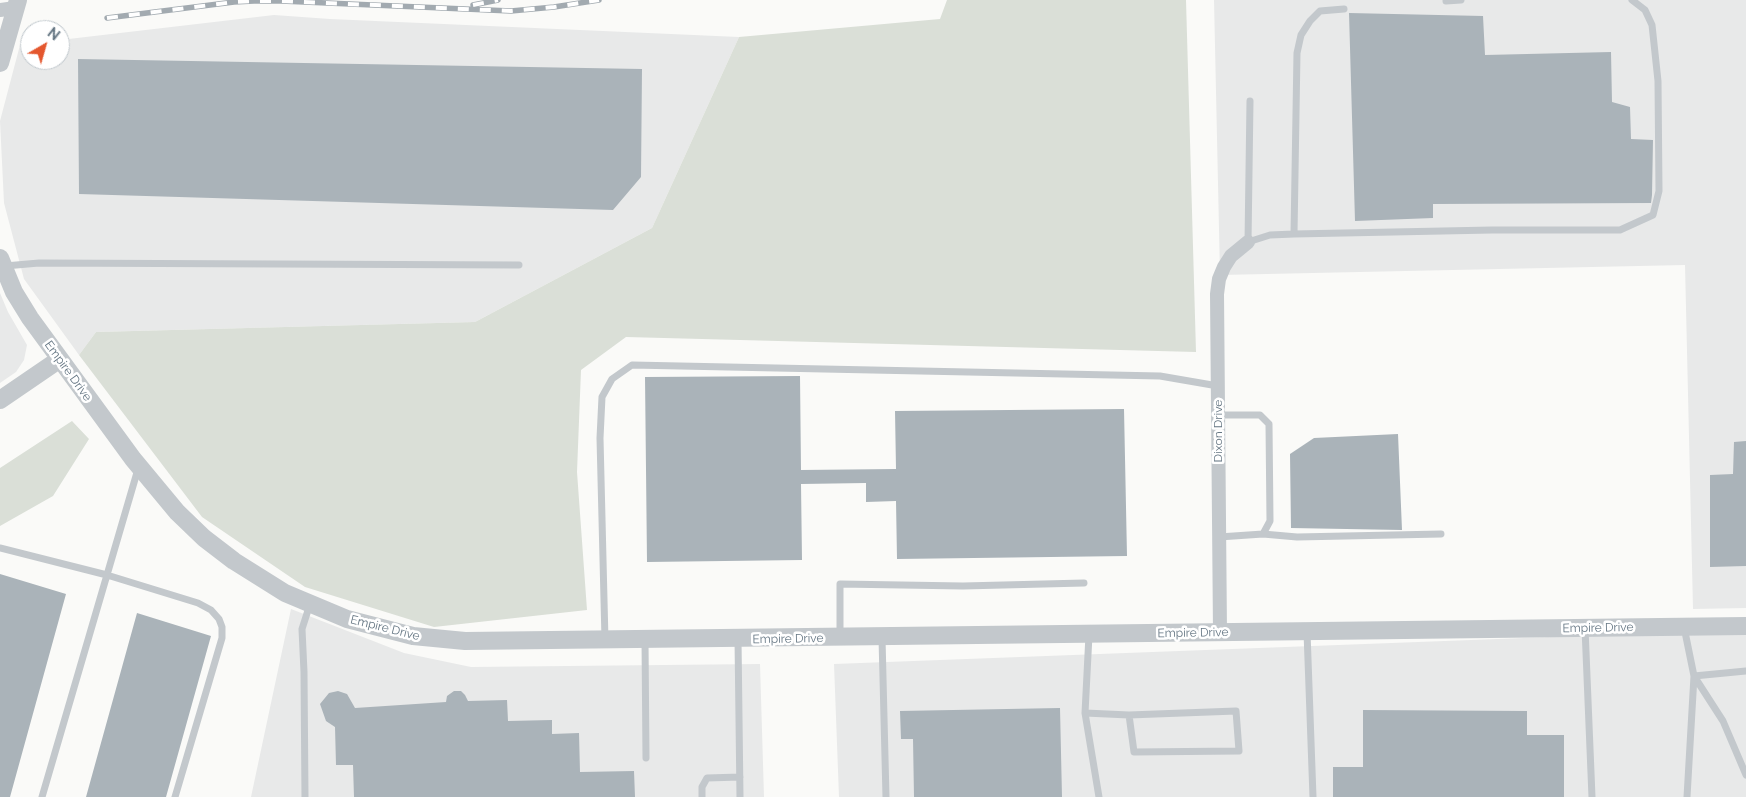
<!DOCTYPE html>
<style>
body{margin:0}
#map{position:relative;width:1746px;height:797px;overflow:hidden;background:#fafaf8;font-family:Raleway,sans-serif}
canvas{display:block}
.north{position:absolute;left:20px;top:20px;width:50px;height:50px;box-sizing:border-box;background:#fff;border:1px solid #c1c8cd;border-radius:50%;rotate:38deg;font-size:14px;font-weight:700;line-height:20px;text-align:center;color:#657683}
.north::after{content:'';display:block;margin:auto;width:18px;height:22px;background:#e4572e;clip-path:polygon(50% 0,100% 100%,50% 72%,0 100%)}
</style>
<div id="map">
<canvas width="1746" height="797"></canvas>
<div class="north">N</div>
</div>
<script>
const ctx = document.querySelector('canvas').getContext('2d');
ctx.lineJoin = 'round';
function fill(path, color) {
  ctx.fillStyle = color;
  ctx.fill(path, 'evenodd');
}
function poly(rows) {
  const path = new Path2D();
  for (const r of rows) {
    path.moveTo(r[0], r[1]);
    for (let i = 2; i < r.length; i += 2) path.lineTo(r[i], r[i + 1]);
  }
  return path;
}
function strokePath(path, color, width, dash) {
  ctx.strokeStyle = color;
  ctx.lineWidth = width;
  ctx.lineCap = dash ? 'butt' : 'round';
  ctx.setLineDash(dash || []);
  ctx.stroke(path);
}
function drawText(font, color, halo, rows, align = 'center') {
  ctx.font = font + ' Raleway,sans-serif';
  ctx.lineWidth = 5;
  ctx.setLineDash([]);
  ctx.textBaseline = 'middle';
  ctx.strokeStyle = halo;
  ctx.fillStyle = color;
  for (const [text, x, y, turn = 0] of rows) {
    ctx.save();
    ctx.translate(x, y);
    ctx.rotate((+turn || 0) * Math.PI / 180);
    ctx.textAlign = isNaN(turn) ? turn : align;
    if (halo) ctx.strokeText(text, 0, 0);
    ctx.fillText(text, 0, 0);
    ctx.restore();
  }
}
fill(poly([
 [1214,0,1746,0,1746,608,1693,609,1685,265,1220,275],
 [274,15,330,19,739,37,652,228,475,322,96,332,79,355,24,279,4,203,0,121,20,45,30,43,30,60,60,60,60,40],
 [0,293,8,312,27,345,24,360,16,372,0,383],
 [291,609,404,653,471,667,760,664,764,797,251,797],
 [1657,633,1746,634,1746,797,839,797,834,664]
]), '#e8e9e9');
fill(poly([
 [947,0,1186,0,1196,352,626,337,581,370,577,472,587,610,434,627,305,587,202,517,79,355,96,332,475,322,652,228,739,37,940,19],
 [72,421,89,439,53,496,0,526,0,468]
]), '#dadfd7');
fill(poly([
 [1349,13,1483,16,1485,55,1611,52,1612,102,1630,107,1631,139,1653,140,1652,195,1651,203,1433,204,1433,218,1355,221],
 [78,59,642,69,641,177,613,210,79,194],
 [800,376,801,470,896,469,895,411,1124,409,1127,556,897,559,896,501,866,502,866,483,801,484,802,560,647,562,645,377],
 [1398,434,1402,530,1291,528,1290,454,1314,438],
 [1746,441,1746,566,1710,567,1710,475,1733,474,1734,442],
 [0,574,66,594,10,797,0,797],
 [137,613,211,636,166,797,86,797],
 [338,691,347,694,355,708,446,702,447,696,454,691,461,691,465,695,468,701,507,700,508,721,552,720,552,734,579,733,580,772,634,771,635,797,354,797,353,765,336,765,335,727,326,721,320,704,329,693],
 [1060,708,1062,797,914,797,913,739,901,739,900,711],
 [1363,710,1527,711,1527,735,1564,735,1564,797,1333,797,1333,767,1363,767]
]), '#aab3b9');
strokePath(poly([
 [1446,1,1461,0],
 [1250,101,1248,242,1270,235,1294,234,1492,230,1620,230,1653,215,1659,191,1658,81,1652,25,1645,10,1632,0],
 [1294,234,1297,53,1301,35,1310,21,1320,11,1344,9],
 [5,266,39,263,519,265],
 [1218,415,1260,415,1269,424,1270,521,1263,534,1219,537],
 [1263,534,1297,537,1441,534],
 [0,548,107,575,198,603,211,610,219,619,222,627,222,638,175,797],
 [1684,627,1694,676,1687,797],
 [1585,628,1592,797],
 [1307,632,1313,797],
 [840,635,840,584,963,586,1084,583],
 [1089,635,1085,713,1099,797],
 [882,638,886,797],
 [738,639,740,797],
 [605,640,600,438,602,397,612,379,632,365,1160,376,1218,386],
 [645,640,646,758],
 [1694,676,1723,721,1746,775],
 [1694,676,1746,671],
 [1085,713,1129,715,1236,711,1239,751,1134,752,1129,715],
 [42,797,138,469],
 [305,797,304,672,302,629,310,604],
 [702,797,702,787,707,778,740,777]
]), '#c3c8cc', 7);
strokePath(poly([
 [0,10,15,8],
 [1220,632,1217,294,1219,279,1224,267,1231,256,1248,242]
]), '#c3c8cc', 14);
strokePath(poly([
 [0,63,18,0],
 [0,258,14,292,30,318,133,459,177,512,204,538,234,561,285,593,347,619,413,636,465,641,1746,626],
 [0,400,60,359]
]), '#c3c8cc', 18);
const rail = poly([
 [473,5,498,0],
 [107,18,234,2,254,1,281,1,511,11,554,7,599,0]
]);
strokePath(rail, '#a2aab0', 5.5);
strokePath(rail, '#fff', 4, [11]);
drawText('12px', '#657683', '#fff', [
 ["Empire Drive",68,371,54],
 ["Dixon Drive",1218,431,-90],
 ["Empire Drive",385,628,14],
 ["Empire Drive",1598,628,-1],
 ["Empire Drive",1193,633,-1],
 ["Empire Drive",788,639,-1]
]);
</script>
